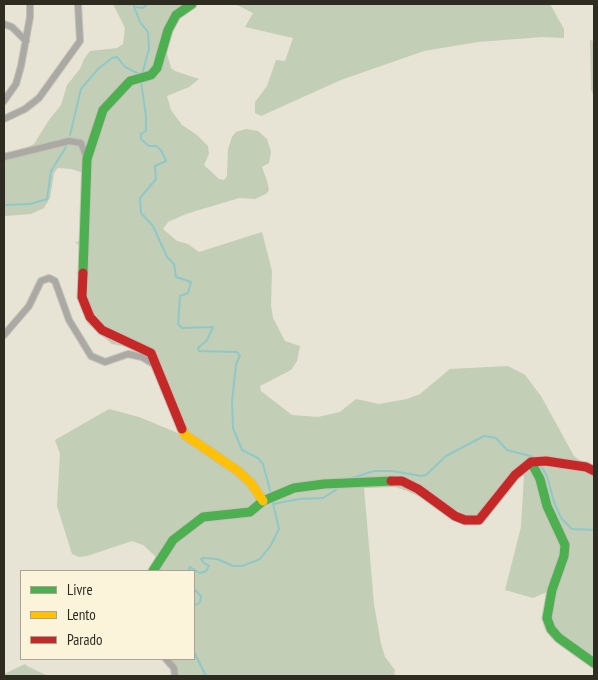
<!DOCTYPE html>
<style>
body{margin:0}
#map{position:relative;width:598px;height:680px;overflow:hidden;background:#e7e3d5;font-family:"PT Sans Narrow",sans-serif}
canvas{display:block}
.frame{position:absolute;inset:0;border:5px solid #2e2b21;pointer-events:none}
.legend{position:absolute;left:20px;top:570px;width:175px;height:90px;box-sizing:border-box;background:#fbf4db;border:1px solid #a9a491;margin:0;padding:6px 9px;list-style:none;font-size:15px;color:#2e2b21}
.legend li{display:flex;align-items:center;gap:10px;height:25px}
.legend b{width:25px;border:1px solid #a9a491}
</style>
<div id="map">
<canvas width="598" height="680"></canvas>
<div class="frame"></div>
<ul class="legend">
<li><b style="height:6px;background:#4caf50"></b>Livre</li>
<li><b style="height:6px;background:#ffc107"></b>Lento</li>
<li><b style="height:6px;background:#c62828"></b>Parado</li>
</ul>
</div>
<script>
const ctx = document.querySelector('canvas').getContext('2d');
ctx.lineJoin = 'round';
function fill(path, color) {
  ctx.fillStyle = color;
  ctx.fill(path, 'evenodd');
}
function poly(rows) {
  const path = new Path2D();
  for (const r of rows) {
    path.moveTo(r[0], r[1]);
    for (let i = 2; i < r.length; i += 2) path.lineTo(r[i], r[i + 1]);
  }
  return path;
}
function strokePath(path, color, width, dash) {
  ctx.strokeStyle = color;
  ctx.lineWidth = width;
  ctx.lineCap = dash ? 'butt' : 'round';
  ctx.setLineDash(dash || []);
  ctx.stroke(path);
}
fill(poly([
 [113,4,184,4,177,9,166,50,171,68,175,71,199,79,189,87,167,96,171,110,182,125,197,135,208,146,209,154,204,165,219,179,224,180,227,176,228,149,232,137,236,132,246,129,258,131,267,139,271,152,269,163,262,167,267,181,269,190,266,194,255,199,239,198,186,214,168,222,163,229,177,241,188,244,199,252,262,232,272,271,271,305,273,318,285,341,300,346,297,361,291,370,260,386,261,391,292,415,318,417,340,412,356,399,379,404,407,399,420,394,450,369,508,366,525,375,541,396,574,456,594,471,594,662,552,629,549,591,533,598,505,590,521,527,524,476,522,474,483,521,469,524,454,521,433,503,407,491,395,487,364,488,374,604,381,644,385,657,395,670,394,676,175,676,173,669,165,659,194,659,194,571,154,571,157,565,155,556,143,545,132,541,87,556,79,557,72,554,57,506,60,454,55,440,109,409,139,417,180,434,148,356,137,349,112,344,87,323,77,295,80,253,79,245,75,242,84,241,84,173,71,169,58,168,54,173,50,198,44,208,31,214,4,216,4,158,34,144,49,120,61,105,67,85,80,69,84,59,90,51,117,48,123,44,125,28],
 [235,4,550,4,564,29,564,38,542,37,478,42,424,51,341,80,261,116,255,113,255,102,267,86,276,60,285,61,293,38,245,27,253,13],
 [590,40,594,41,594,96,591,90],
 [25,664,27,666,48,676,4,676,4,674]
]), '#c2ceb5');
strokePath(poly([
 [133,4,140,22,148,32,149,49,142,75],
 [135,7,143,8,147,4],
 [141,82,146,116,146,131,141,134,141,139,149,146,156,146,161,150,166,161,155,166,156,179,140,198,141,213,153,226,167,257,174,264,176,277,191,282,188,293,180,296,178,324,182,328,213,327,207,340,198,348,199,351,237,352,240,356,236,364,232,402,233,428,242,450,258,458,263,464,271,494],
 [70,135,81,89,98,69,112,58,117,57,125,67,139,74,142,73],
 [4,205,30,204,47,199,51,171,66,147],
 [541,466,547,476,554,502,561,518,572,529,594,530],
 [346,480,374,471,392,471,421,476,426,475,446,456,484,436,496,438,507,450,534,457],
 [273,504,299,499,323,498,337,489],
 [188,571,190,567,200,573,206,571,209,566,204,563,201,559,203,558,217,559,233,566,242,566,260,559,271,545,279,529,272,499],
 [194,589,201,596,200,602,194,606],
 [194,652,206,676]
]), '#8fc8c9', 2);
const street = poly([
 [4,24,12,27,26,41],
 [4,101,16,84,21,66,30,17,30,4],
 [4,119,25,109,39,98,80,41,78,4],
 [4,157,69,141,81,143,87,159],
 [4,335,29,306,41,281,49,278,55,281,69,320,91,356,105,362,128,354,142,357,157,366],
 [166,659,174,668,175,676]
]);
const fast = poly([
 [83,273,87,159,103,110,130,81,151,75,157,68,168,30,176,15,192,4],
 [531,462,540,479,547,506,565,545,564,556,552,590,547,618,551,629,559,638,594,663],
 [153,571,173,540,203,517,250,512,263,501,294,488,324,484,391,481]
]);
const slow = poly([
 [182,429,185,435,238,471,251,483,263,501]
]);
const jam = poly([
 [83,273,82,297,90,317,102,330,151,353,182,429],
 [391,481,402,481,418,489,455,516,465,520,479,520,515,475,531,462,546,461,586,467,594,471]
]);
strokePath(street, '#c4c1b6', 8);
strokePath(fast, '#c4c1b6', 11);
strokePath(slow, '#c4c1b6', 11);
strokePath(jam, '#c4c1b6', 11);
strokePath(street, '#aba9a4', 6);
strokePath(fast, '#4caf50', 9);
strokePath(slow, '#ffc107', 9);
strokePath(jam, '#c62828', 9);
</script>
